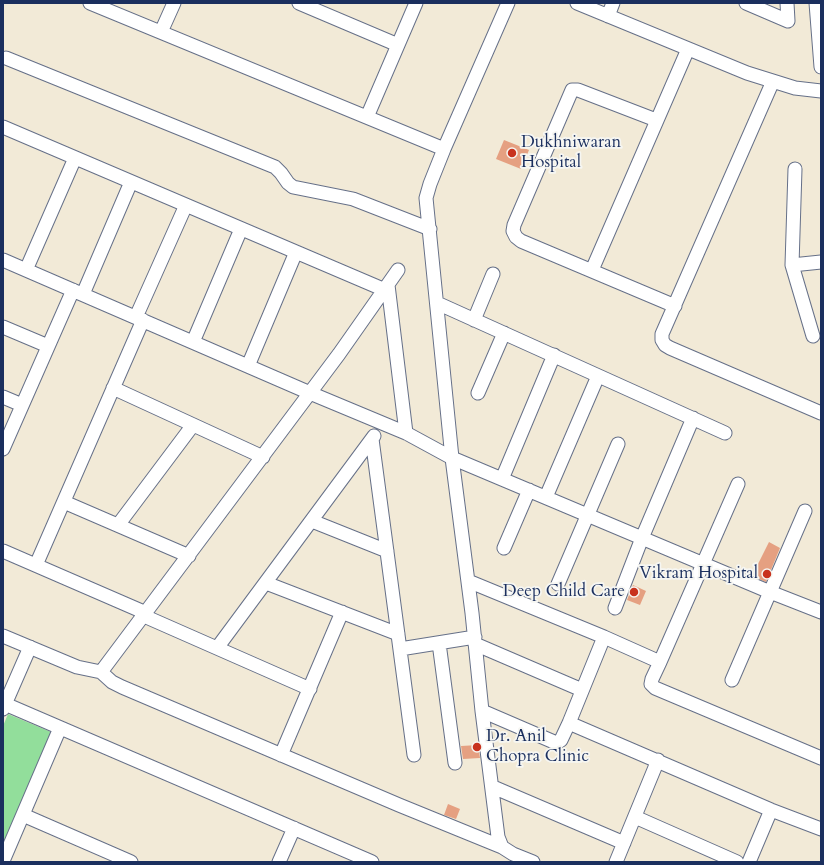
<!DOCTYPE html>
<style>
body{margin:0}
#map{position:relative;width:824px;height:865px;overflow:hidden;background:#f2ead7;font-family:Cardo,serif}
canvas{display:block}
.frame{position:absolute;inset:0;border:4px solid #1b2f5e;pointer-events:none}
</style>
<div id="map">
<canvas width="824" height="865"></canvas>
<div class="frame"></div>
</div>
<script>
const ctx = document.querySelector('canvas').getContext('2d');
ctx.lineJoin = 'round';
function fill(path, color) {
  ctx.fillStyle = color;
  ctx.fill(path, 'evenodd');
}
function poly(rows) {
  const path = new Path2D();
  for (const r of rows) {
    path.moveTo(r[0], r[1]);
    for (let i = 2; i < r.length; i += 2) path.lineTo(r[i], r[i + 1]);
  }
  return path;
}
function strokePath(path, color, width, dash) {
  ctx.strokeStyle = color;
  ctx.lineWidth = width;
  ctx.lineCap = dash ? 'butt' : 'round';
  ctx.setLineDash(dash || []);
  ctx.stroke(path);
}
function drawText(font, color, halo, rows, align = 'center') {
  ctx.font = font + ' Cardo,serif';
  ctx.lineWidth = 3.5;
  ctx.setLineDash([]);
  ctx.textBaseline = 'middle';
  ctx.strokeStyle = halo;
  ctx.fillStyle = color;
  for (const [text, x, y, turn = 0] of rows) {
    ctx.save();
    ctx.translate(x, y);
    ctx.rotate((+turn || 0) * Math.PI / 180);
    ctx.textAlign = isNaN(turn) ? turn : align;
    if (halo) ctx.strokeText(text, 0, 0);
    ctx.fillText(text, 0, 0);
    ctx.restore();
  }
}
fill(poly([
 [8,714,51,732,3,844,3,726]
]), '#92de9b');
fill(poly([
 [504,140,529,150,521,169,496,159],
 [769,542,780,548,766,582,752,576],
 [633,585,646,591,640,605,627,600],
 [478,745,480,758,463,759,461,746],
 [448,804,460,809,456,819,444,815]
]), '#e5a081');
const minor = poly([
 [90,3,444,149],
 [299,3,398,45],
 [577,3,747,73,795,88,821,91],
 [746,3,788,21,787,3],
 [816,3,821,67],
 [608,16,613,3],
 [161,32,174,3],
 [6,58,275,167,281,173,288,183,293,187,353,199,430,229],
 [773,81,662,334,662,340,665,345,670,348,821,413],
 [367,117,416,3],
 [656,120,578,90,572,90,514,225,513,231,516,237,521,241,675,306],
 [3,127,385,290],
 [795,169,792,265,821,262],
 [3,260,310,393,406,433,452,458,770,592,821,612],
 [792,265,813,336],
 [26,270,75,158],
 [592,270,688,49],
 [388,285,406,433],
 [83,294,131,182],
 [437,303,725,433],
 [136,317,186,205],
 [474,320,493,274],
 [3,327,48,346],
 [193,342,241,229],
 [248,366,296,252],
 [113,388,263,457],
 [478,393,504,333],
 [3,397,22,405],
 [372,439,414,755],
 [3,449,73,290],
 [502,479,554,355],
 [738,484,660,662,652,679,651,684,655,688,821,758],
 [546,497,598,376],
 [64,502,189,556],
 [312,521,387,551],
 [118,525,193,425],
 [504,548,529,490],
 [3,551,146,613],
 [36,565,143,320],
 [468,581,604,637,660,662],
 [266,583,398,634],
 [558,584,618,444],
 [615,608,642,538,693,418],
 [144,616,310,689],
 [3,636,77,667,101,672,112,682,122,687,399,805,502,847,513,854,533,862],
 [439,643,455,763],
 [475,644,582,690],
 [217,648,374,436],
 [400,649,475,637],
 [101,672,339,354,398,270],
 [732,680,805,511],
 [5,704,372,862],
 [3,709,30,647],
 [482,711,554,742,558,742,561,740,569,723,604,637],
 [569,723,771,810,821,829],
 [281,755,342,612],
 [493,787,624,843],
 [23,815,131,862],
 [635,817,737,862],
 [502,847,498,837,482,711,472,613,452,458,426,198,430,184,444,149,508,3],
 [3,861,60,728],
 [279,862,294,828],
 [616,862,658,760],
 [749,862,771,810]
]);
strokePath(minor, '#667088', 15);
strokePath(minor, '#fff', 13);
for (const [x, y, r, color] of [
 [512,153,5,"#c8321e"],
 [767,574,5,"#c8321e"],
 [634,592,5,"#c8321e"],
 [477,747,5,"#c8321e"]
]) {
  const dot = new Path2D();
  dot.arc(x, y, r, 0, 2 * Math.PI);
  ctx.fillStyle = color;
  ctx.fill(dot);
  strokePath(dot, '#f6f6f2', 1.5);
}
drawText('17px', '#1b2f5e', '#f6f6f2', [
 ["Dukhniwaran",521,143],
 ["Hospital",521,163],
 ["Vikram Hospital",758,574,"right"],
 ["Deep Child Care",625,592,"right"],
 ["Dr. Anil",486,737],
 ["Chopra Clinic",486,757]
], 'left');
</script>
